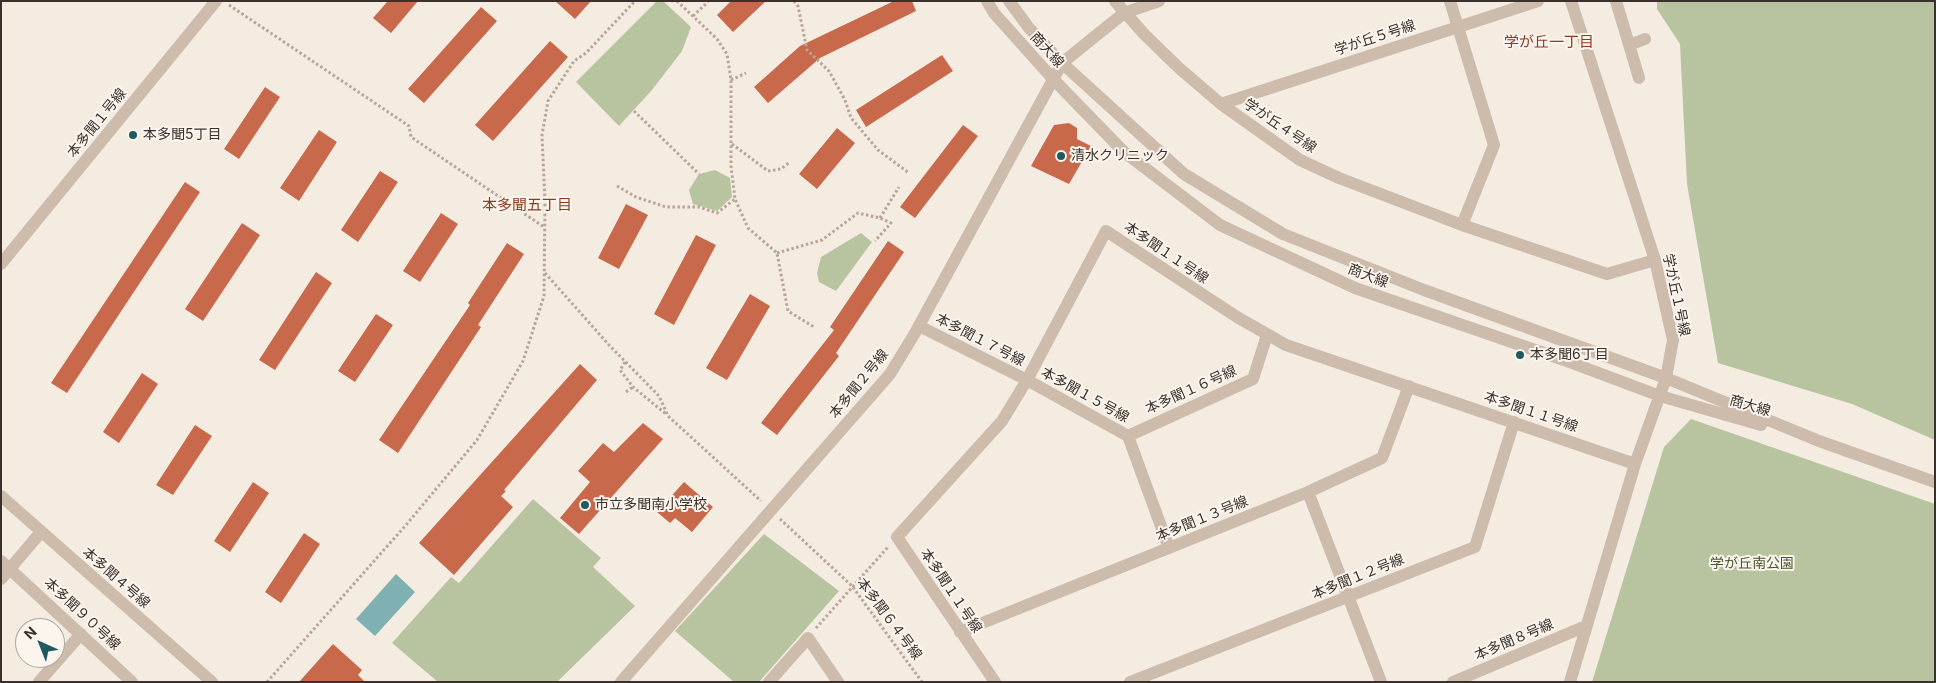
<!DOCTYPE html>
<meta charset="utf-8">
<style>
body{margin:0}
#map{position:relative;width:1936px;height:683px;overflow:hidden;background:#f4ebe1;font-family:Inter,sans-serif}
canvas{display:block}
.frame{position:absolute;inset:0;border:2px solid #3b302b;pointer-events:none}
.north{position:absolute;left:15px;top:618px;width:50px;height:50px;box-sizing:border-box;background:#fbf5ee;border:1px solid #aea6a0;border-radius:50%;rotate:316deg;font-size:14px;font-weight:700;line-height:20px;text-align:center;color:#3b302b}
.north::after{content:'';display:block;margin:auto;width:18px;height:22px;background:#1f5a5e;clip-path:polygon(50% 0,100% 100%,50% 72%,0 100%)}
</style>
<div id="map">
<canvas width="1936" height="683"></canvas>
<div class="frame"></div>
<div class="north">N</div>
</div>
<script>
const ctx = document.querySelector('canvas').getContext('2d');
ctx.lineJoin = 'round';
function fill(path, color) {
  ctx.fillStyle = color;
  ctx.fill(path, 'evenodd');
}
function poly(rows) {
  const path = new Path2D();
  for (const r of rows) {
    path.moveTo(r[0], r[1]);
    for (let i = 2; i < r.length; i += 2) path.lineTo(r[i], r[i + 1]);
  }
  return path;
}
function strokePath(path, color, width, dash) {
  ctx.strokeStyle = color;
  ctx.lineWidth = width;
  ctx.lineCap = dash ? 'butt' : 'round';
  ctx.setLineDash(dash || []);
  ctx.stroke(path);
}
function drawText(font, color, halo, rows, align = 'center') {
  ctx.font = font + ' Inter,"Noto Sans JP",sans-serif';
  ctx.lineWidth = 4;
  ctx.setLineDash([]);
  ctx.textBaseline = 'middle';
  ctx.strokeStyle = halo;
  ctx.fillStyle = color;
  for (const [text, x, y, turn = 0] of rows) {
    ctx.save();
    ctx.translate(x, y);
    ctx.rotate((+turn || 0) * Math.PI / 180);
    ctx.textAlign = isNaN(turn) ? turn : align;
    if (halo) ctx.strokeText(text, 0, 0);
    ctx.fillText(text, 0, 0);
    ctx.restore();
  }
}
fill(poly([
 [657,1,663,1,691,27,682,51,652,90,619,126,576,82],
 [1657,1,1935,1,1935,440,1852,404,1718,363,1687,184,1680,44,1657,9],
 [715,170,730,178,732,197,717,211,693,204,689,190,699,174],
 [861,233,872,242,836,291,819,282,817,273,821,257],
 [1691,419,1935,504,1935,682,1592,682,1664,447],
 [533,499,601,558,593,567,635,606,557,682,438,682,392,643,451,577,459,583],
 [764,534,839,591,759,682,734,682,675,631]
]), '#b8c4a0');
fill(poly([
 [396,574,415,592,375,636,356,619]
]), '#7fb0b2');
fill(poly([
 [388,1,418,1,391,33,373,18],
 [555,1,591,1,575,19],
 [731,1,766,1,733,32,717,15],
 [894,1,912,1,916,11,820,58,768,103,754,87,800,46],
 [481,7,497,21,424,103,408,89],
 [550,41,568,57,493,141,475,125],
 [942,55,953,71,866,127,856,110],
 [265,87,280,97,239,159,224,149],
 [1069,123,1077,128,1077,139,1091,146,1069,184,1031,166,1054,125],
 [963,125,978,136,915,218,900,207],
 [837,128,855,143,817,189,799,174],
 [319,130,337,142,299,201,280,188],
 [380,171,398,182,358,242,341,230],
 [185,182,200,192,67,393,51,383],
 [626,204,648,215,619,269,598,258],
 [441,213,458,224,420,282,403,271],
 [242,223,260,235,203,321,185,309],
 [696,235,716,245,674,325,654,314],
 [888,241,904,252,836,353,839,356,777,435,761,423,834,330,830,327],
 [507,243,524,254,478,325,481,327,398,453,379,440,470,305,468,303],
 [316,272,332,283,275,370,259,360],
 [750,294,770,306,727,380,706,368],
 [376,314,393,325,355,382,338,371],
 [580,364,597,380,504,490,506,491,501,496,513,507,454,575,419,543],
 [142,373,158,384,119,443,103,432],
 [643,423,663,439,579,534,560,518,590,482,578,471,603,443,614,452],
 [195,425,212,436,173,495,156,485],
 [253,482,269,493,230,552,214,541],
 [684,482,713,507,692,532,675,518,670,523,657,512],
 [304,533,320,544,281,603,265,592],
 [333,644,362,670,358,675,365,682,299,682]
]), '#c8694b');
strokePath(poly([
 [677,1,717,39,727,54,731,80,731,166,735,199,748,228,777,253,788,311,814,327],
 [794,1,798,6,807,50,829,71,845,100,851,118,878,150,909,173],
 [229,5,409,126,411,137,544,227],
 [693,16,708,2],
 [731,80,746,73],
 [634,111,699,174],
 [732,144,768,171,781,169,790,162],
 [617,186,636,197,666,207,699,207,717,213,735,199],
 [880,218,899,187],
 [777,253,822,240,858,213,880,218,891,223,875,241],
 [545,273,609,345,659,396,668,416,761,501],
 [625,362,620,370,633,387,666,414],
 [626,392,633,387],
 [780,519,852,586,922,682],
 [816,628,888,547],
 [267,682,406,525,477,440,523,361,544,296,545,202,542,135,548,101,574,61,586,53,635,1]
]), '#b9a596', 3, [2.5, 2.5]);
strokePath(poly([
 [987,1,994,13,1053,79,1124,152,1220,225,1355,288,1564,360,1660,396,1761,425],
 [1009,1,1029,28,1062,63,1184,174,1283,234,1424,290,1666,378,1819,441,1935,482],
 [1115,1,1144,34,1179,68,1221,104,1300,160,1339,178,1462,225,1607,274,1655,260],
 [1450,1,1494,145,1462,225],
 [1616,1,1639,78],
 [1629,45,1645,39],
 [1221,104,1538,1],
 [1,264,216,1],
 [919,326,1027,380,1128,436,1169,548],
 [1128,436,1253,379,1267,335],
 [1308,492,1381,682],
 [1,496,212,682],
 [1,561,132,682],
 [1,579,41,532],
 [960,632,1308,492,1382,458,1409,386],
 [39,682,81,634],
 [621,682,890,374,915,333,1062,63,1124,13,1159,1],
 [769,682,808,638,838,682],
 [995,682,897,537,1002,421,1027,380,1106,231,1237,317,1286,345,1635,464],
 [1130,682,1475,547,1514,422],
 [1453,682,1586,626],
 [1570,682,1635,464,1666,378,1673,340,1655,260,1571,1]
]), '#cdbbac', 12);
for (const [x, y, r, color] of [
 [133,135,5,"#1f5a5e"],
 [1061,156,5,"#1f5a5e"],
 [1520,355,5,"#1f5a5e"],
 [585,505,5,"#1f5a5e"]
]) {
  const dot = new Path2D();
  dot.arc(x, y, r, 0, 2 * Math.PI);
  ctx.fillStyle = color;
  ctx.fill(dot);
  strokePath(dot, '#fbf5ee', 2);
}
drawText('14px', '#3b302b', '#fbf5ee', [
 ["学が丘５号線",1375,38,-18],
 ["商大線",1047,50,48],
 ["本多聞１号線",97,123,-51],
 ["学が丘４号線",1280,126,34],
 ["本多聞１１号線",1166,253,34],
 ["商大線",1368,276,21],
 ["学が丘１号線",1676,295,78],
 ["本多聞１７号線",980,340,27],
 ["本多聞２号線",859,384,-51],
 ["本多聞１６号線",1191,390,-24],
 ["本多聞１５号線",1085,395,29],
 ["商大線",1750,406,16],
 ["本多聞１１号線",1531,412,19],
 ["本多聞１３号線",1202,519,-22],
 ["本多聞１２号線",1358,577,-22],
 ["本多聞４号線",116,578,41],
 ["本多聞１１号線",951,591,56],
 ["本多聞９０号線",82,614,43],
 ["本多聞６４号線",889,619,53],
 ["本多聞８号線",1514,640,-23]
]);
drawText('14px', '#3b302b', '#fbf5ee', [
 ["本多聞5丁目",143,135],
 ["清水クリニック",1071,156],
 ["本多聞6丁目",1530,355],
 ["市立多聞南小学校",595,505]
], 'left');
drawText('14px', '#4a5a2e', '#fbf5ee', [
 ["学が丘南公園",1752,564]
]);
drawText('15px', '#8c3b22', '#fbf5ee', [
 ["学が丘一丁目",1549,42],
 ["本多聞五丁目",527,205]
]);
</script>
